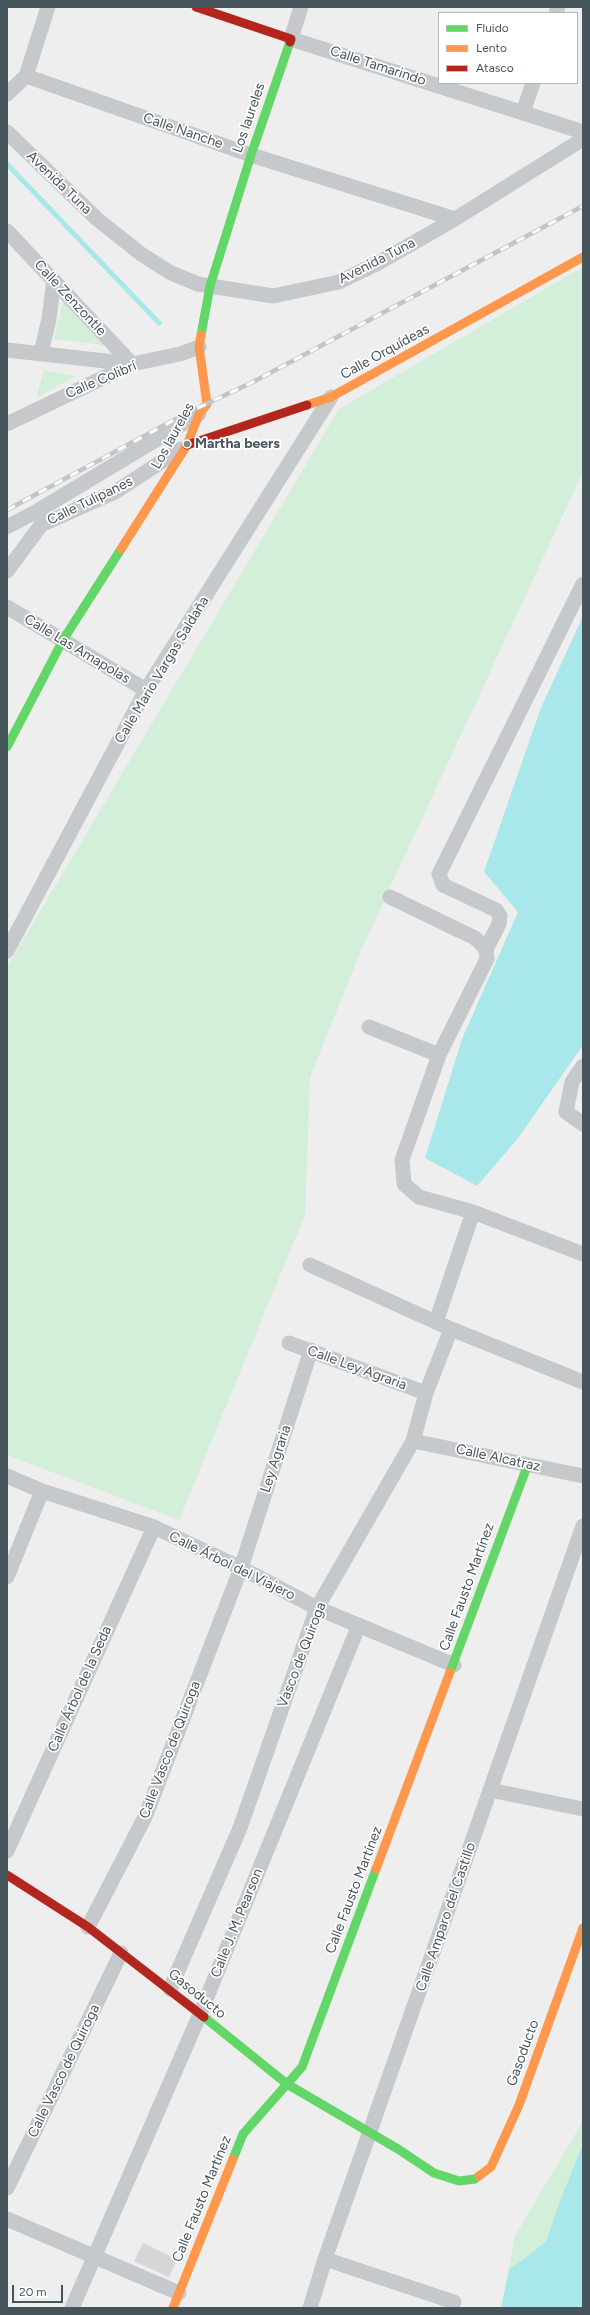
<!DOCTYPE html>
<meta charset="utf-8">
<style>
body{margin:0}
#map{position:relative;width:590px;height:2315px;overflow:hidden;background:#efeeee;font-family:Figtree,sans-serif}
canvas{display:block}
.frame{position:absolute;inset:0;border:8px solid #46545b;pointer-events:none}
.legend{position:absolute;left:438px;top:12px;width:140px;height:72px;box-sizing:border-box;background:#fff;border:1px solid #b5bbbd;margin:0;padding:5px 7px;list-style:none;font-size:12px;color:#46545b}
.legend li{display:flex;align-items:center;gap:8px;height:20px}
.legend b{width:20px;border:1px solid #b5bbbd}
.scale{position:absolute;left:12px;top:2285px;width:51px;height:18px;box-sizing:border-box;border:2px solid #46545b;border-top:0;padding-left:5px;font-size:12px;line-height:14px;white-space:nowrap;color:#46545b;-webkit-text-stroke:3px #fff;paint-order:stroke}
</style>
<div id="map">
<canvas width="590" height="2315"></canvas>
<div class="frame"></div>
<ul class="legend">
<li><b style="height:5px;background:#63d668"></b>Fluido</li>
<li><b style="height:5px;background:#ff974d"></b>Lento</li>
<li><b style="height:5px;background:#b3261e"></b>Atasco</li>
</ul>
<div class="scale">20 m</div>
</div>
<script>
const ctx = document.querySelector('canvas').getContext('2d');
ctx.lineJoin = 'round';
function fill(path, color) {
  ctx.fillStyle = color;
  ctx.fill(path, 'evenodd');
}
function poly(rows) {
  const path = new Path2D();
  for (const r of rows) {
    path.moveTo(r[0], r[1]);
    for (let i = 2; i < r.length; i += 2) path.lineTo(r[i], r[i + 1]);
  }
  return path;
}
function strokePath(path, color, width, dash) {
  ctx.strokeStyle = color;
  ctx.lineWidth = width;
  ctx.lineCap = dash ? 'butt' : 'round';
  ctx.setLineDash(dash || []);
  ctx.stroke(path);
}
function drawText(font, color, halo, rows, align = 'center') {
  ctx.font = font + ' Figtree,sans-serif';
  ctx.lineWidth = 3.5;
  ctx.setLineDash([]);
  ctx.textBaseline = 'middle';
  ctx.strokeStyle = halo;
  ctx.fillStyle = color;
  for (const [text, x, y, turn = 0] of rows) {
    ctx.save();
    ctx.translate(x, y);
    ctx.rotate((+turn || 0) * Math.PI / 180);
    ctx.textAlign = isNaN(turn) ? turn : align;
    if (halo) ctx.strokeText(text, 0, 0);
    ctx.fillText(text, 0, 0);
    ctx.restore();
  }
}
fill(poly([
 [583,267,583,472,362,948,310,1077,305,1215,179,1520,7,1455,7,967,339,409],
 [64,298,113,346,54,339],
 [44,370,77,376,36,398],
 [583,2121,583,2308,501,2308,515,2236]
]), '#d3eed9');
fill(poly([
 [583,616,583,1045,519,1137,477,1186,425,1158,462,1039,518,912,484,872,540,710],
 [583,2144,583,2308,501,2308,509,2270,546,2242,560,2201]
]), '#a8e8eb');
strokePath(poly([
 [7,164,159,323]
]), '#a8e8eb', 5);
const building = poly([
 [143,2243,177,2259,169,2277,134,2261,143,2243]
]);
fill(building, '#d5d6d7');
strokePath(building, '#e0e0e1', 1);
strokePath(poly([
 [301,7,291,39,583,132],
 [556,13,558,7],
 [26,76,251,155,455,219],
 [7,94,26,76,48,7],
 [523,112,533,83],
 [7,132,97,219,141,254,171,273,198,284,273,296,339,282,380,262,455,219,583,139],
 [7,231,132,364],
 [7,350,132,364],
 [41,353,49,319,54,280],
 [7,424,132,364,180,354,199,347],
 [7,527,39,510,199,414],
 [7,571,41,525,115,492,181,449],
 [7,607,146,690],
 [390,897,475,938,486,949,487,959,439,1055,402,1160,404,1184,419,1197,473,1212,583,1254],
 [486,949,499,924,500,916,496,910,443,885,439,874,583,584],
 [7,951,146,690,331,397],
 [369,1027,439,1055],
 [583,1066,572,1082,566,1112,583,1124],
 [310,1265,451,1329,583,1382],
 [436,1322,473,1212],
 [289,1343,426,1393],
 [413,1441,583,1476],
 [7,1476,42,1491,154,1527,241,1568,317,1608,454,1665],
 [7,1577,42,1491],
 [490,1790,583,1809],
 [7,1851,154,1527],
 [88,1927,145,1817,241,1568,311,1350],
 [170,1989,240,1828,317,1608,413,1441,426,1393,451,1329],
 [7,2188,121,1953],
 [7,2219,179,2293],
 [325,2259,454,2302],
 [72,2308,200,2014,359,1625],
 [310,2308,325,2259,583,1526]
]), '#c6c9cb', 15);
strokePath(poly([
 [201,335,210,286,251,155,290,42],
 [7,747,63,640,121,549],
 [450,1672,528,1464],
 [204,2017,287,2084,398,2149,434,2173,459,2181,475,2179,479,2176],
 [233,2159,243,2134,302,2067,376,1869]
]), '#63d668', 9);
strokePath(poly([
 [307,405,331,397,583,257],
 [121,549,187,445,199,414,207,404,199,347,201,335],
 [376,1869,450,1672],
 [479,2176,491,2167,519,2105,583,1928],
 [173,2308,233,2159]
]), '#ff974d', 9);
strokePath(poly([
 [196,7,291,39,290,42],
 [187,445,307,405],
 [7,1875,88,1927,204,2017]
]), '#b3261e', 9);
const rail = poly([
 [7,510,185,414,253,382,583,206]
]);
strokePath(rail, '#c2c4c5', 4.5);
strokePath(rail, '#fff', 3, [9]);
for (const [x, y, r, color] of [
 [187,444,4,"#818a8e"]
]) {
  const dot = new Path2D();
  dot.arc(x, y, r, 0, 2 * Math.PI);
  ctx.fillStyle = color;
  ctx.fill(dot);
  strokePath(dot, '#fff', 1.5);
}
drawText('14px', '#46545b', '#fff', [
 ["Calle Tamarindo",378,66,18],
 ["Los laureles",249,118,-71],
 ["Calle Nanche",183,131,19],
 ["Avenida Tuna",59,183,44],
 ["Avenida Tuna",377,261,-27],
 ["Calle Zenzontle",70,298,47],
 ["Calle Orquídeas",385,352,-29],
 ["Calle Colibrí",101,380,-23],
 ["Los laureles",173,436,-61],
 ["Calle Tulipanes",90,501,-26],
 ["Calle Las Amapolas",77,649,31],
 ["Calle Mario Vargas Saldaña",162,670,-59],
 ["Calle Ley Agraria",357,1368,20],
 ["Calle Alcatraz",498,1458,12],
 ["Ley Agraria",276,1459,-72],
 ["Calle Árbol del Viajero",232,1566,26],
 ["Calle Fausto Martínez",467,1587,-70],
 ["Vasco de Quiroga",302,1655,-69],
 ["Calle Árbol de la Seda",80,1689,-66],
 ["Calle Vasco de Quiroga",170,1750,-69],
 ["Calle Fausto Martínez",354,1890,-69],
 ["Calle Amparo del Castillo",446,1917,-71],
 ["Calle J. M. Pearson",237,1923,-68],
 ["Gasoducto",197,1994,39],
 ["Gasoducto",523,2053,-70],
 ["Calle Vasco de Quiroga",64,2071,-64],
 ["Calle Fausto Martínez",202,2199,-68]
]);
drawText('bold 14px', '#46545b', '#fff', [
 ["Martha beers",195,444]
], 'left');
</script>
